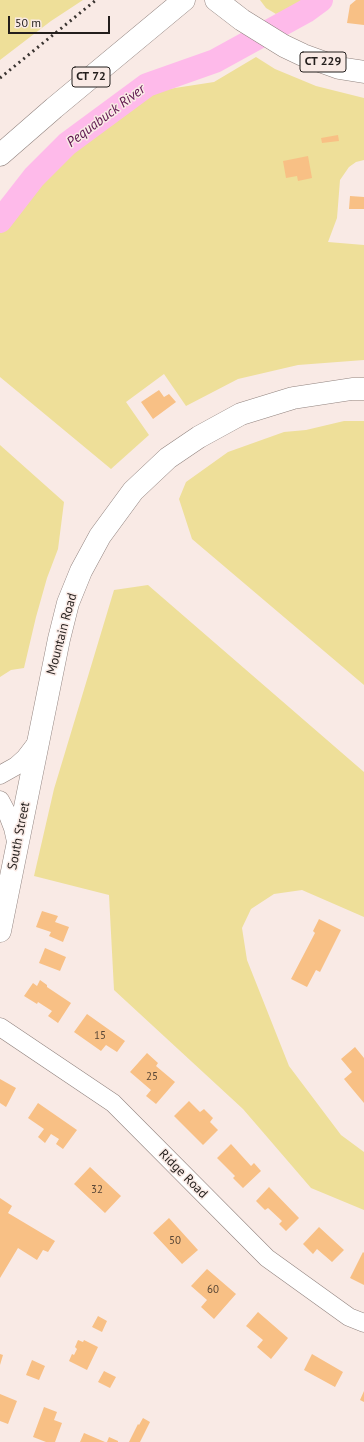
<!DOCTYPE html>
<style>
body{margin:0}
#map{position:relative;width:364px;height:1442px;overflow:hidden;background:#f9eae5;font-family:"PT Sans",sans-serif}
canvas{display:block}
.scale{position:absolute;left:8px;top:16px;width:102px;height:18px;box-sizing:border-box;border:2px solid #231e1c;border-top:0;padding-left:5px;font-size:12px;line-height:14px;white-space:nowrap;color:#231e1c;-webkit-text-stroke:3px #f9eae5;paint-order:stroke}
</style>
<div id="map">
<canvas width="364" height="1442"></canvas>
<div class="scale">50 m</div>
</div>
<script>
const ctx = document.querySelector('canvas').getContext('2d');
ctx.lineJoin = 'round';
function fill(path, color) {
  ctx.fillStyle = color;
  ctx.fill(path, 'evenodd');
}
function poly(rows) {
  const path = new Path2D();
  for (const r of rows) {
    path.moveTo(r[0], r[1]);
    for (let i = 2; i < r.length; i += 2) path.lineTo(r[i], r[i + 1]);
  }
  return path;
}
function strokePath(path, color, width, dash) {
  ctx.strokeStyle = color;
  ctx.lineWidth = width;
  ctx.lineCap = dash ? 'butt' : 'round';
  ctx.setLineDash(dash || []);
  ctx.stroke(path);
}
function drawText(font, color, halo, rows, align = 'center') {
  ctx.font = font + ' "PT Sans",sans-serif';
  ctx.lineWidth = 3;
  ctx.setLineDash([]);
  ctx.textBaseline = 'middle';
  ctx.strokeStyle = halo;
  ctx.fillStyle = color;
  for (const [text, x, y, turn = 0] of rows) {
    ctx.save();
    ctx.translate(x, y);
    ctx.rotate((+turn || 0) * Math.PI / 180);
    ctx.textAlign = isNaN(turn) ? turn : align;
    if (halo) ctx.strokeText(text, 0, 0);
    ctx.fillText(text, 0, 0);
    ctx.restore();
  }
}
fill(poly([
 [0,0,83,0,51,21,0,60],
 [260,0,305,0,302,3,276,14,266,8],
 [256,57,275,69,316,86,364,98,364,160,356,162,349,167,340,180,337,218,328,242,364,245,364,360,298,365,238,379,186,406,164,374,126,402,149,435,111,469,0,377,0,232,12,215,74,150,149,92,214,82],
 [344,421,364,421,364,685,192,539,179,499,186,482,228,452,284,432,306,430],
 [0,445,64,502,58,549,47,578,36,617,24,668,11,670,0,677],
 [148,585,364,772,364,917,302,890,274,894,251,909,242,928,247,960,289,1066,341,1135,364,1152,364,1210,311,1188,243,1109,114,990,109,895,34,876,54,789,114,590]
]), '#eedf99');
strokePath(poly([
 [0,221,34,177,67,144,147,85,215,61,306,11,321,0]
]), '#febaea', 24);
fill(poly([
 [356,0,364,0,364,25,347,23,350,5],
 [338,135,339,141,322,143,321,138],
 [308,156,312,178,298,181,297,176,286,178,283,161],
 [350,196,364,197,364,209,349,209],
 [159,390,164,397,169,394,176,402,153,419,141,402],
 [42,911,58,916,55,922,69,927,63,942,49,936,51,932,36,927],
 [319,919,341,930,320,972,316,970,307,987,291,979,315,933,313,931],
 [45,948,66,957,60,971,39,963],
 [40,980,47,985,47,987,71,1003,58,1023,48,1016,52,1011,38,1002,37,1004,24,996,33,983,37,986],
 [87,1014,125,1041,117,1052,106,1045,101,1051,74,1032],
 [355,1047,364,1058,364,1103,344,1079,352,1072,341,1059],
 [147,1053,158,1063,156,1066,175,1082,156,1104,146,1096,151,1090,130,1072],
 [0,1079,16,1088,6,1107,0,1103],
 [189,1101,200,1112,204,1109,213,1118,210,1122,218,1130,203,1145,174,1116],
 [38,1103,77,1130,63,1149,56,1144,59,1139,51,1134,45,1143,38,1137,44,1129,28,1118],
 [231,1144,251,1166,254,1163,261,1171,243,1188,233,1178,235,1176,217,1158],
 [90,1167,121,1196,105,1213,74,1184],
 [269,1187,299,1218,286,1231,279,1224,282,1221,268,1208,265,1210,256,1201],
 [0,1198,12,1206,8,1213,55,1241,48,1252,43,1250,37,1260,18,1248,0,1278],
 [169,1218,198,1250,182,1264,153,1233],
 [319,1227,344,1250,332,1262,317,1249,313,1254,303,1244],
 [363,1252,364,1253,364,1285,350,1278],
 [207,1269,236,1294,214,1319,201,1307,207,1300,191,1286],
 [258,1312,288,1338,271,1359,257,1347,263,1340,246,1326],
 [98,1316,107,1321,102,1332,92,1327],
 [78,1340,83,1342,84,1340,98,1347,87,1370,69,1361,72,1354,74,1355,77,1349,75,1347],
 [0,1354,3,1355,0,1365],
 [312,1354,343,1372,335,1387,304,1370],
 [32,1360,45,1366,39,1380,26,1375],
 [104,1371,116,1377,110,1388,98,1382],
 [364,1391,364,1402,360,1400],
 [0,1394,17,1401,8,1424,0,1421],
 [44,1407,57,1412,54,1420,62,1423,55,1442,46,1442,33,1437],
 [143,1418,150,1422,140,1442,129,1442,138,1424,139,1425],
 [84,1433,105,1442,80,1442],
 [109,1437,118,1441,118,1442,107,1442]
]), '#f8c085');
const minor = poly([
 [0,775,16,766,25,758,38,741],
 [0,800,8,815,13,828,17,846],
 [0,1027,113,1103,267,1258,349,1317,364,1323]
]);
const major = poly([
 [216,0,242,20,284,46,303,55,339,68,364,72],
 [0,931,59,639,68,603,81,571,100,536,133,491,168,458,199,437,241,414,293,398,352,389,364,389]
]);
const highway = poly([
 [0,155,54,108,184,0]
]);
strokePath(minor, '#91837f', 19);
strokePath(major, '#91837f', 23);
strokePath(highway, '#91837f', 23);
strokePath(minor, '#fff', 18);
strokePath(major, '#fff', 22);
strokePath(highway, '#fff', 22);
strokePath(poly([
 [0,78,96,0]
]), '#393330', 3, [2, 4]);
drawText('11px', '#584636', null, [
 ["15",100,1036],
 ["25",152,1077],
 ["32",97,1190],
 ["50",175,1241],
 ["60",213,1290]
]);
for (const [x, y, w] of [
 [323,62,46],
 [91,77,38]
]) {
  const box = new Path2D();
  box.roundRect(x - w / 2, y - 10, w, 20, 3);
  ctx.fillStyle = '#f9eae5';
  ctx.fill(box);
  strokePath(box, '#231e1c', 1);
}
drawText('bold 12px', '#231e1c', null, [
 ["CT 229",323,62],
 ["CT 72",91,77]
]);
drawText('13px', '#231e1c', '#f9eae5', [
 ["Mountain Road",62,634,-75],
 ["South Street",19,836,-79],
 ["Ridge Road",183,1174,45]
]);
drawText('italic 14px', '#5c144d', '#f9eae5', [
 ["Pequabuck River",106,116,-37]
]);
</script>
